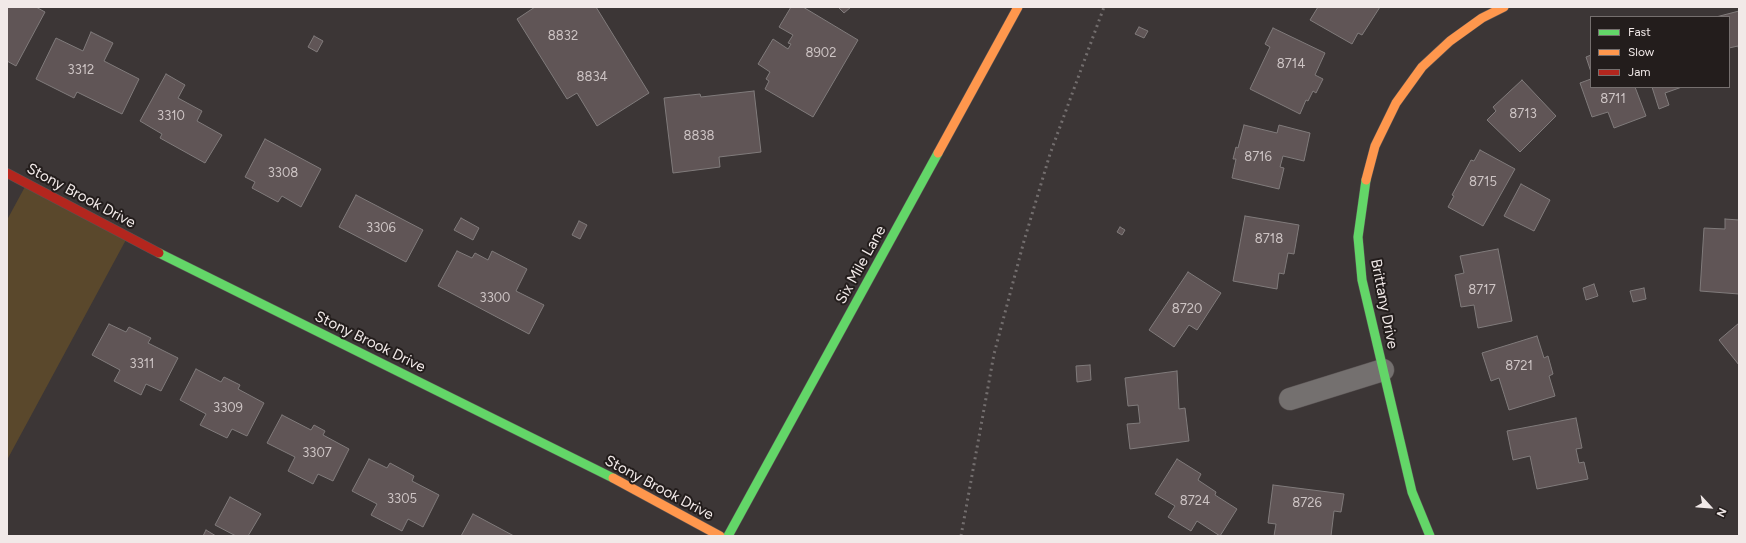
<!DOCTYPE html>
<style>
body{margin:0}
#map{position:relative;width:1746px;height:543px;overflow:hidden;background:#3c3636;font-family:Figtree,sans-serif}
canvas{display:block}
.frame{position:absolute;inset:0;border:8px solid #f1e9e8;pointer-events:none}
.legend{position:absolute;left:1590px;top:16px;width:140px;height:72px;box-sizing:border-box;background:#231d1c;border:1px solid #756f6e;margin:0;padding:5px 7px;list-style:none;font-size:12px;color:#f1e9e8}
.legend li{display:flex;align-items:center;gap:8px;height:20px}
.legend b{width:20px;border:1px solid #756f6e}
.north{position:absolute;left:1690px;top:487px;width:40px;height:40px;-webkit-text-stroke:3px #231d1c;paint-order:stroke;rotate:116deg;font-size:11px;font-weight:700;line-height:16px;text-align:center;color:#f1e9e8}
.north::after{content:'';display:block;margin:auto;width:14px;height:18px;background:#f1e9e8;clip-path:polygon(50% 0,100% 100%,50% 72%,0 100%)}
</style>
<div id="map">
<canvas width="1746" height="543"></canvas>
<div class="frame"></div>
<ul class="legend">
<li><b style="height:5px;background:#63d668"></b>Fast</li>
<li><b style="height:5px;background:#ff974d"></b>Slow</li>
<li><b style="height:5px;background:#b3261e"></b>Jam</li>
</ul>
<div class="north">N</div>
</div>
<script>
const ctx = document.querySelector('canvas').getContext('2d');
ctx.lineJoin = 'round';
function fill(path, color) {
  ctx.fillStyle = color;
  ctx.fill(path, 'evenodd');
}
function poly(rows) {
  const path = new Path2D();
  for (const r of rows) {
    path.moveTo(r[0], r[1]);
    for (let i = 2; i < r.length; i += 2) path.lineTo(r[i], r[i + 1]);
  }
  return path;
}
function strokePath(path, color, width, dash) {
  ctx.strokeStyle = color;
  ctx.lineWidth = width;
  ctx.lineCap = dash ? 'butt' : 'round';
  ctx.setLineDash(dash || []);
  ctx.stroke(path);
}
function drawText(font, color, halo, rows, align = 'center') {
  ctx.font = font + ' Figtree,sans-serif';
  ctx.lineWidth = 4;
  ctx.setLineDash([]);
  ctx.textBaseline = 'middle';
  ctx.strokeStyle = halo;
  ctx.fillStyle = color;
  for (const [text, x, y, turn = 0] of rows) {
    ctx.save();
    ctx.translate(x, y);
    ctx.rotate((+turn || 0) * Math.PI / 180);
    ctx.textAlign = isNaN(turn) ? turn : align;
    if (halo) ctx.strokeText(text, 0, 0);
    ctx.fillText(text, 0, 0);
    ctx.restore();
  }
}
fill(poly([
 [27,183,128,236,7,460,7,220]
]), '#5a482c');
const building = poly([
 [7,7,36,7,45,12,16,66,7,61,7,7],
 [535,7,596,7,649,93,597,126,577,93,567,99,517,19,535,7],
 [791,7,803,7,858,40,813,117,765,89,769,81,766,79,770,72,758,64,773,39,788,49,791,44,788,43,793,35,779,27,791,7],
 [838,7,851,7,844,13,838,7],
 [1318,7,1380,7,1362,35,1358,33,1352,44,1310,20,1318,7],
 [1739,11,1739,51,1738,46,1729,48,1729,17,1716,17,1739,11],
 [1139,27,1148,31,1144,38,1135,34,1139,27],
 [1273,28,1325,53,1315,75,1323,79,1316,93,1313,91,1308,101,1306,100,1300,114,1250,89,1270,47,1265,44,1273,28],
 [91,32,113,43,104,61,139,79,122,114,77,92,74,98,36,79,56,38,83,51,91,32],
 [314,36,323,41,317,52,308,47,314,36],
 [1591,55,1591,72,1586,57,1591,55],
 [166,74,185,85,178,98,202,111,197,121,222,135,205,163,160,138,162,134,140,121,166,74],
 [1591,79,1591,87,1635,87,1646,116,1614,128,1608,112,1592,117,1580,83,1591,79],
 [1522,80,1556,116,1520,152,1487,120,1496,111,1493,107,1522,80],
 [1652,87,1682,87,1665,93,1669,105,1659,109,1652,87],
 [754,91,761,152,719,157,720,167,673,173,664,98,700,94,701,97,754,91],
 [1244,125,1277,133,1279,125,1310,133,1304,161,1283,156,1280,167,1284,168,1279,189,1232,178,1236,159,1233,159,1236,147,1238,148,1244,125],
 [265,139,321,169,301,207,282,196,278,202,252,188,255,182,245,177,265,139],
 [1480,150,1515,169,1483,226,1448,207,1454,196,1452,195,1471,160,1474,161,1480,150],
 [1521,184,1550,200,1534,231,1504,216,1521,184],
 [356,195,423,230,406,262,339,227,356,195],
 [1245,216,1299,225,1294,254,1288,253,1284,274,1279,273,1277,289,1233,281,1245,216],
 [461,218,479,228,473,240,454,230,461,218],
 [1725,219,1739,220,1739,294,1700,291,1704,228,1725,229,1725,219],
 [579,221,587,225,580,239,572,235,579,221],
 [1120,227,1125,230,1122,235,1117,232,1120,227],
 [1498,249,1512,321,1478,328,1474,305,1461,307,1455,275,1464,273,1460,256,1498,249],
 [457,251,472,258,475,253,488,260,492,251,527,269,516,291,544,305,529,334,438,286,457,251],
 [1188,272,1221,293,1197,330,1189,325,1174,347,1149,330,1188,272],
 [1594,284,1598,296,1586,300,1583,288,1594,284],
 [1644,288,1646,299,1633,302,1630,291,1644,288],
 [1739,323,1739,365,1719,340,1739,323],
 [109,324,126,332,129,327,151,338,148,343,178,358,161,391,146,384,141,395,114,381,120,370,92,355,109,324],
 [1537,336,1544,358,1548,356,1553,374,1549,376,1555,396,1509,410,1499,378,1491,381,1482,353,1537,336],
 [1090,365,1091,380,1077,382,1076,366,1090,365],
 [196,369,221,382,224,377,240,385,238,389,264,403,247,436,232,429,227,438,200,425,206,414,180,400,196,369],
 [1177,371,1179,409,1185,408,1189,441,1130,449,1127,424,1140,423,1138,405,1128,406,1125,378,1177,371],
 [282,415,311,430,314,425,325,431,323,435,349,449,333,481,318,474,313,484,288,471,295,457,267,443,282,415],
 [1576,418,1582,448,1576,449,1579,463,1584,462,1588,479,1537,489,1530,456,1513,460,1507,431,1576,418],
 [369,459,387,468,390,463,414,476,412,481,439,495,423,527,408,519,402,531,371,515,377,504,352,491,369,459],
 [1177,459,1201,474,1198,480,1216,492,1215,495,1237,509,1220,536,1197,521,1191,531,1168,517,1175,506,1155,494,1177,459],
 [1273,485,1344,494,1341,512,1334,511,1331,536,1274,536,1276,524,1268,523,1273,485],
 [230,497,261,514,248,536,236,536,215,525,230,497],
 [473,514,514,536,461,536,473,514],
 [206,530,216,536,203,536,206,530]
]);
fill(building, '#605556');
strokePath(building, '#807b7b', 1);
const street = poly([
 [1290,399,1383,370]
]);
const fast = poly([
 [1366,180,1358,237,1362,280,1412,492,1430,536],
 [159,253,613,478],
 [728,536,938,153]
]);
const slow = poly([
 [938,153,1018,7],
 [1366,180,1375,146,1396,103,1422,67,1450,41,1482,18,1504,7],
 [613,478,720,536]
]);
const jam = poly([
 [7,173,159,253]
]);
strokePath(street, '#595353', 23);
strokePath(fast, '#595353', 10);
strokePath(slow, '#595353', 10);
strokePath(jam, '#595353', 10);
strokePath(street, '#74706f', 22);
strokePath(fast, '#63d668', 9);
strokePath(slow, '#ff974d', 9);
strokePath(jam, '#b3261e', 9);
strokePath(poly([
 [961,536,994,354,1024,241,1050,154,1104,7]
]), '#736e6e', 3, [2, 4]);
drawText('13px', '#cdc4c4', null, [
 ["8832",563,36],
 ["8902",821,53],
 ["8714",1291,64],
 ["3312",81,70],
 ["8834",592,77],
 ["8711",1613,99],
 ["8713",1523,114],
 ["3310",171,116],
 ["8838",699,136],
 ["8716",1258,157],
 ["3308",283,173],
 ["8715",1483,182],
 ["3306",381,228],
 ["8718",1269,239],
 ["8717",1482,290],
 ["3300",495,298],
 ["8720",1187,309],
 ["3311",142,364],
 ["8721",1519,366],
 ["3309",228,408],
 ["3307",317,453],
 ["3305",402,499],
 ["8724",1195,501],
 ["8726",1307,503]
]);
drawText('15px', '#f1e9e8', '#231d1c', [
 ["Stony Brook Drive",81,196,28],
 ["Six Mile Lane",861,265,-61],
 ["Brittany Drive",1384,304,79],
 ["Stony Brook Drive",370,342,26],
 ["Stony Brook Drive",659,488,28]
]);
</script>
